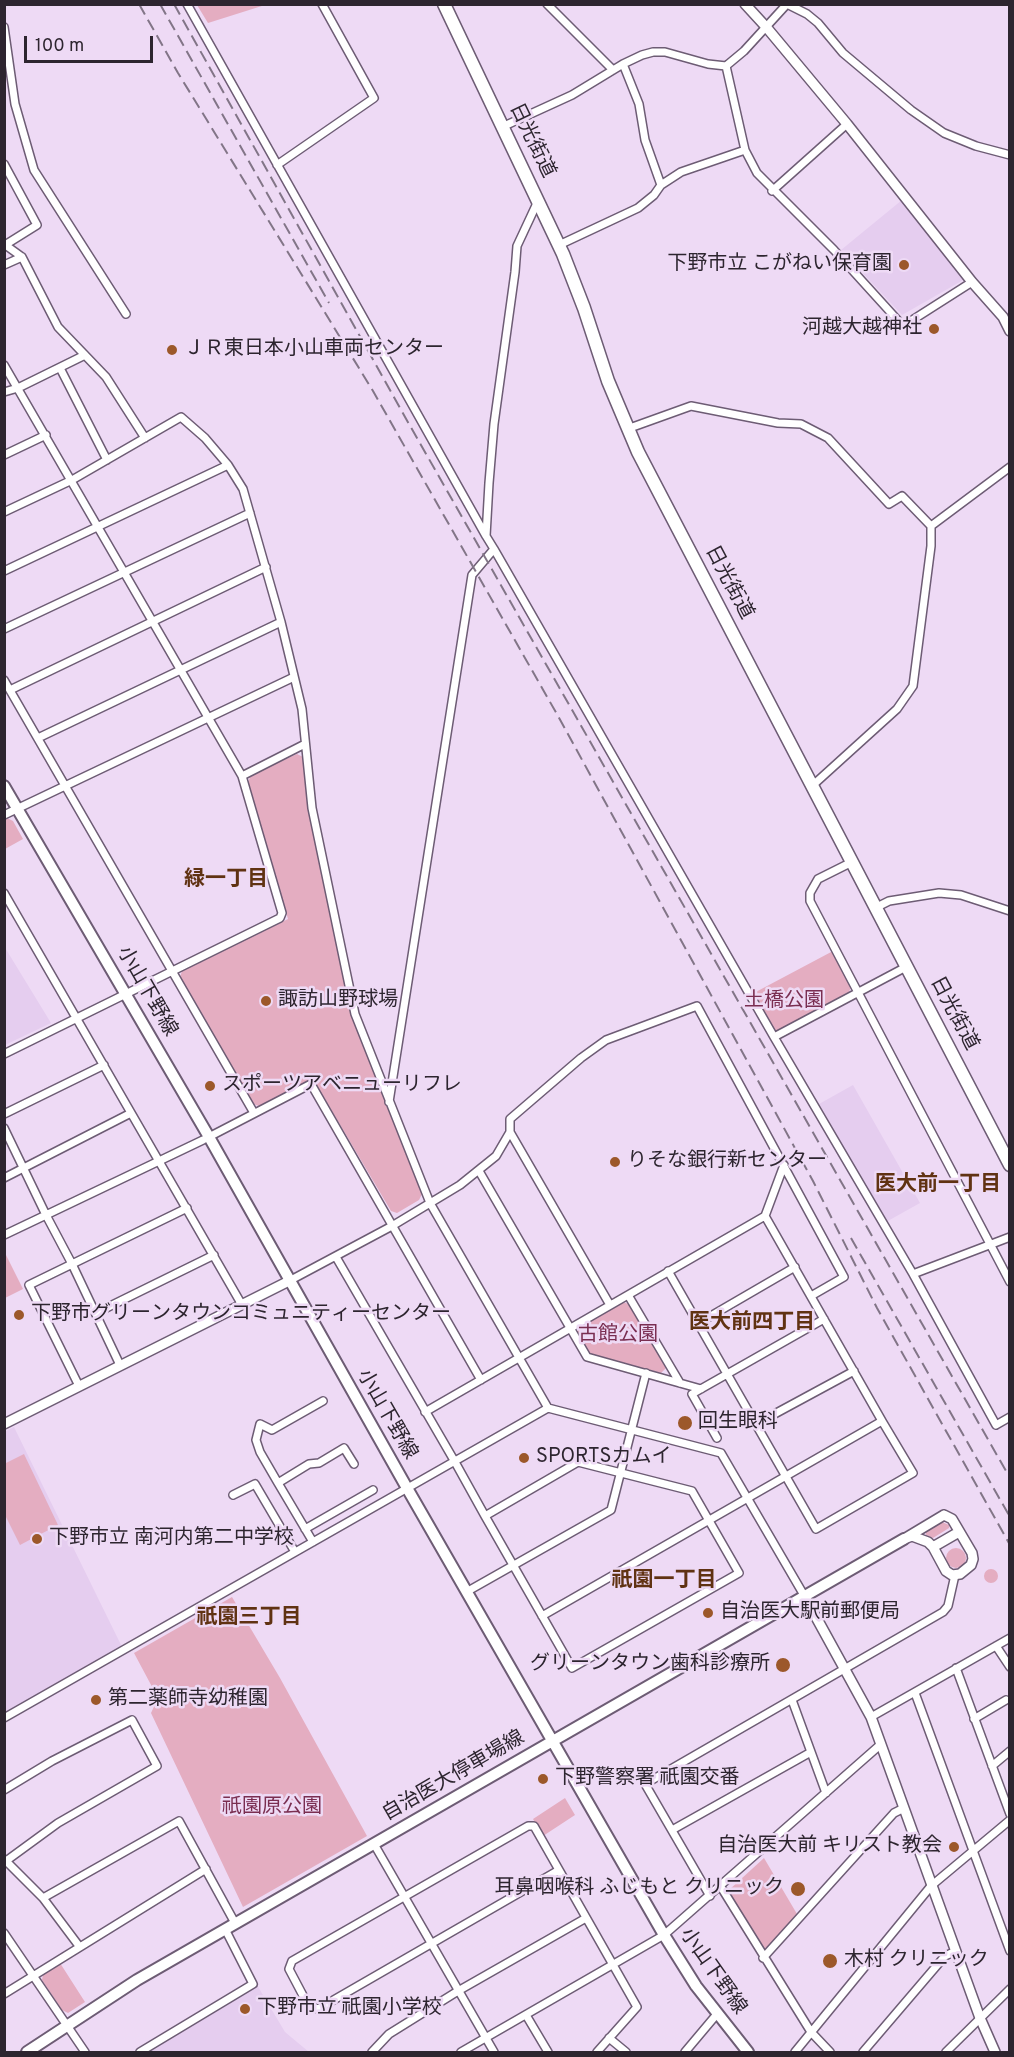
<!DOCTYPE html>
<meta charset="utf-8">
<style>
body{margin:0}
#map{position:relative;width:1014px;height:2057px;overflow:hidden;background:#eedaf5;font-family:Overpass,sans-serif}
canvas{display:block}
.frame{position:absolute;inset:0;border:6px solid #2d252f;pointer-events:none}
.scale{position:absolute;left:24px;top:36px;width:129px;height:27px;box-sizing:border-box;border:3px solid #2d252f;border-top:0;padding-left:8px;font-size:18px;line-height:21px;white-space:nowrap;color:#2d252f;-webkit-text-stroke:4px #eedaf5;paint-order:stroke}
</style>
<div id="map">
<canvas width="1014" height="2057"></canvas>
<div class="frame"></div>
<div class="scale">100 m</div>
</div>
<script>
const ctx = document.querySelector('canvas').getContext('2d');
ctx.lineJoin = 'round';
function fill(path, color) {
  ctx.fillStyle = color;
  ctx.fill(path, 'evenodd');
}
function poly(rows) {
  const path = new Path2D();
  for (const r of rows) {
    if (r.length === 3) {
      path.moveTo(r[0] + r[2], r[1]);
      path.arc(r[0], r[1], r[2], 0, 2 * Math.PI);
      continue;
    }
    path.moveTo(r[0], r[1]);
    for (let i = 2; i < r.length; i += 2) path.lineTo(r[i], r[i + 1]);
  }
  return path;
}
function strokePath(path, color, width, dash) {
  ctx.strokeStyle = color;
  ctx.lineWidth = width;
  ctx.lineCap = dash ? 'butt' : 'round';
  ctx.setLineDash(dash || []);
  ctx.stroke(path);
}
function drawText(font, color, halo, rows, align = 'center') {
  ctx.font = font + ' Overpass,"Noto Sans JP",sans-serif';
  ctx.lineWidth = 5;
  ctx.setLineDash([]);
  ctx.textBaseline = 'middle';
  ctx.strokeStyle = halo;
  ctx.fillStyle = color;
  for (const [text, x, y, turn = 0] of rows) {
    ctx.save();
    ctx.translate(x, y);
    ctx.rotate((+turn || 0) * Math.PI / 180);
    ctx.textAlign = isNaN(turn) ? turn : align;
    if (halo) ctx.strokeText(text, 0, 0);
    ctx.fillText(text, 0, 0);
    ctx.restore();
  }
}
fill(poly([
 [902,200,965,279,902,315,841,250],
 [4,946,51,1023,5,1045,4,1045],
 [853,1085,920,1203,886,1222,819,1104],
 [14,1427,122,1647,5,1717,4,1432],
 [257,1985,285,2032,309,2052,147,2052]
]), '#e5cdef');
fill(poly([
 [197,5,265,5,208,23],
 [297,754,303,757,309,809,352,1015,422,1194,419,1200,397,1213,391,1211,313,1079,259,1106,253,1104,180,977,182,971,288,919,248,782,251,775],
 [7,818,13,821,23,839,5,849,5,819],
 [833,951,851,987,849,992,777,1031,771,1029,752,994],
 [4,1251,23,1289,5,1298,4,1298],
 [622,1302,629,1304,666,1368,661,1373,589,1354,577,1333,579,1327],
 [24,1454,58,1525,20,1545,5,1515,4,1460,6,1463],
 [942,1522,949,1525,949,1528,933,1538,926,1535,926,1532],
 [956,1558,10],
 [991,1576,7],
 [232,1597,280,1678,367,1836,243,1907,151,1713,158,1698,134,1653],
 [565,1798,575,1815,543,1836,533,1819],
 [764,1858,797,1914,768,1947,765,1948,761,1947,729,1895,729,1890],
 [60,1963,85,2002,68,2013,62,2010,42,1980,43,1974]
]), '#e4adc1');
const minor = poly([
 [187,4,486,536],
 [547,4,613,70],
 [787,4,807,14,818,23,843,53,911,110,944,133,976,146,1010,155],
 [4,27,15,104,34,170,126,314],
 [623,64,639,104,645,140,661,185],
 [502,127,572,95,623,64,642,55,653,52,665,52,708,64,726,66,744,51,787,4],
 [745,150,757,173,834,250,903,326,972,282],
 [4,164,37,225,5,245],
 [277,165,374,98,322,4],
 [772,191,847,124],
 [4,244,22,257,58,327,106,377,145,438],
 [559,245,638,208,654,195,661,185,681,172,745,150,726,66],
 [4,265,22,257],
 [4,365,242,776,282,913,280,918,4,1054],
 [60,368,107,460],
 [4,392,18,388,85,355],
 [627,429,691,406,778,423,801,424,828,438,889,504,902,496,931,526,931,546,913,686,897,709,812,786],
 [4,455,46,435],
 [4,512,72,480,181,417,205,438,228,465,243,489,281,622,302,709,312,808,355,1014,430,1203,548,1408],
 [931,526,1010,467],
 [494,549,774,1037,913,1274,996,1425,1010,1417],
 [4,571,228,465],
 [4,629,250,513],
 [4,680,254,1113],
 [10,690,266,567],
 [38,738,281,622],
 [242,776,305,744],
 [4,815,294,677],
 [852,862,818,879,810,893,810,901,1010,1282],
 [4,893,242,1305],
 [875,908,889,901,939,893,961,895,1010,911],
 [774,1037,906,967],
 [389,1102,472,575,494,549,486,536,489,483,494,424,515,272,517,246,538,201],
 [4,1114,104,1065],
 [4,1128,46,1215,4,1235],
 [510,1132,610,1305],
 [479,1171,587,1357,701,1389],
 [4,1178,131,1113],
 [336,1257,455,1462,485,1516,572,1668,739,1573,692,1491,578,1462,485,1516],
 [668,1271,816,1529,913,1473,882,1421],
 [913,1274,1010,1237],
 [289,1281,392,1226,460,1185,496,1156,510,1132,510,1119,581,1058,606,1040,697,1006,844,1277,811,1296],
 [628,1295,680,1383],
 [96,1313,214,1255],
 [697,1324,795,1267],
 [120,1365,72,1264,46,1215,203,1140,311,1084,481,1380],
 [79,1386,29,1285,187,1208],
 [425,1412,765,1216,784,1165],
 [756,1424,854,1371],
 [717,1438,692,1394,824,1319],
 [278,1483,260,1452,256,1440,260,1424,272,1430,323,1401],
 [233,1495,255,1484,295,1552],
 [305,1529,373,1490],
 [313,1542,278,1483,309,1464,319,1463,344,1448,354,1464],
 [468,1591,611,1510,646,1373],
 [542,1616,882,1421,765,1216],
 [996,1646,1010,1667],
 [956,1668,1010,1814],
 [915,1693,1010,1951],
 [792,1700,826,1793],
 [871,1717,1010,1638],
 [4,1718,548,1408,721,1453,805,1597],
 [974,1719,1006,1700],
 [992,1766,1010,1751],
 [4,1790,52,1761,132,1720,157,1766,58,1823,6,1861],
 [672,1830,811,1752],
 [374,1844,494,2052],
 [5,1860,43,1898,79,1946],
 [559,1870,318,2009,308,2005,289,1969,292,1961,528,1826,534,1826,637,2007,597,2052],
 [721,1887,811,2032,830,2052],
 [710,1896,645,1784,943,1612,948,1606,955,1575],
 [43,1898,179,1821,235,1923],
 [4,1933,85,2052],
 [763,1958,894,1813,904,1808],
 [4,1994,206,1869],
 [526,2015,548,2052],
 [609,2038,626,2052],
 [140,2052,253,1984,225,1929],
 [372,2052,389,2034,458,1991,586,1918],
 [461,2052,664,1935,880,1745],
 [685,2052,717,2014],
 [795,2052,931,1886,1010,1820],
 [863,2052,945,1956,956,1951],
 [946,2052,1010,1989]
]);
const tertiary = poly([
 [745,4,767,28,847,124,972,282,1003,317,1010,331],
 [4,1424,289,1281],
 [944,1515,952,1519,972,1553,973,1559,971,1565,960,1574,952,1575,946,1571,933,1547,928,1542,912,1536,904,1539,944,1515],
 [933,1547,959,1532],
 [805,1597,871,1717,980,2018,995,2052]
]);
const secondary = poly([
 [4,786,209,1137,407,1488,664,1935,696,1986,748,2052],
 [27,2052,137,1980,904,1539]
]);
const trunk = poly([
 [444,4,563,254,584,308,608,381,638,452,1010,1165]
]);
strokePath(minor, '#6d5c74', 10);
strokePath(tertiary, '#6d5c74', 12);
strokePath(secondary, '#6d5c74', 14);
strokePath(trunk, '#6d5c74', 15);
strokePath(minor, '#fff', 7);
strokePath(tertiary, '#fff', 9);
strokePath(secondary, '#fff', 10);
strokePath(trunk, '#fff', 12);
strokePath(poly([
 [139,4,178,73,373,391,558,716,813,1181,877,1308,1010,1545],
 [160,4,329,303],
 [174,4,409,424,1010,1478],
 [851,1238,1010,1517]
]), '#827587', 2, [12, 6]);
for (const [x, y, r, color] of [
 [904,265,6,"#9c582a"],
 [934,329,6,"#9c582a"],
 [172,350,6,"#9c582a"],
 [266,1001,6,"#9c582a"],
 [210,1086,6,"#9c582a"],
 [615,1162,6,"#9c582a"],
 [19,1315,6,"#9c582a"],
 [685,1423,8,"#9c582a"],
 [524,1458,6,"#9c582a"],
 [37,1539,6,"#9c582a"],
 [708,1613,6,"#9c582a"],
 [783,1665,8,"#9c582a"],
 [96,1700,6,"#9c582a"],
 [543,1779,6,"#9c582a"],
 [954,1847,6,"#9c582a"],
 [798,1889,8,"#9c582a"],
 [830,1961,8,"#9c582a"],
 [245,2009,6,"#9c582a"]
]) {
  const dot = new Path2D();
  dot.arc(x, y, r, 0, 2 * Math.PI);
  ctx.fillStyle = color;
  ctx.fill(dot);
  strokePath(dot, '#eedaf5', 2);
}
drawText('20px', '#2d252f', '#eedaf5', [
 ["日光街道",531,141,64],
 ["日光街道",728,583,62],
 ["小山下野線",146,992,60],
 ["日光街道",953,1014,62],
 ["小山下野線",386,1415,60],
 ["自治医大停車場線",454,1777,-30],
 ["小山下野線",712,1972,55]
]);
drawText('20px', '#2d252f', '#eedaf5', [
 ["下野市立 こがねい保育園",892,265,"right"],
 ["河越大越神社",922,329,"right"],
 ["ＪＲ東日本小山車両センター",184,350],
 ["諏訪山野球場",278,1001],
 ["スポーツアベニューリフレ",222,1086],
 ["りそな銀行新センター",627,1162],
 ["下野市グリーンタウンコミュニティーセンター",31,1315],
 ["回生眼科",698,1423],
 ["SPORTSカムイ",536,1458],
 ["下野市立 南河内第二中学校",49,1539],
 ["自治医大駅前郵便局",720,1613],
 ["グリーンタウン歯科診療所",770,1665,"right"],
 ["第二薬師寺幼稚園",108,1700],
 ["下野警察署 祇園交番",555,1779],
 ["自治医大前 キリスト教会",942,1847,"right"],
 ["耳鼻咽喉科 ふじもと クリニック",784,1889,"right"],
 ["木村 クリニック",844,1961],
 ["下野市立 祇園小学校",257,2009]
], 'left');
drawText('20px', '#7a2e51', '#eedaf5', [
 ["土橋公園",784,1002],
 ["古館公園",618,1336],
 ["祇園原公園",272,1808]
]);
drawText('bold 21px', '#603212', '#eedaf5', [
 ["緑一丁目",226,881],
 ["医大前一丁目",938,1186],
 ["医大前四丁目",752,1324],
 ["祇園一丁目",664,1582],
 ["祇園三丁目",249,1619]
]);
</script>
